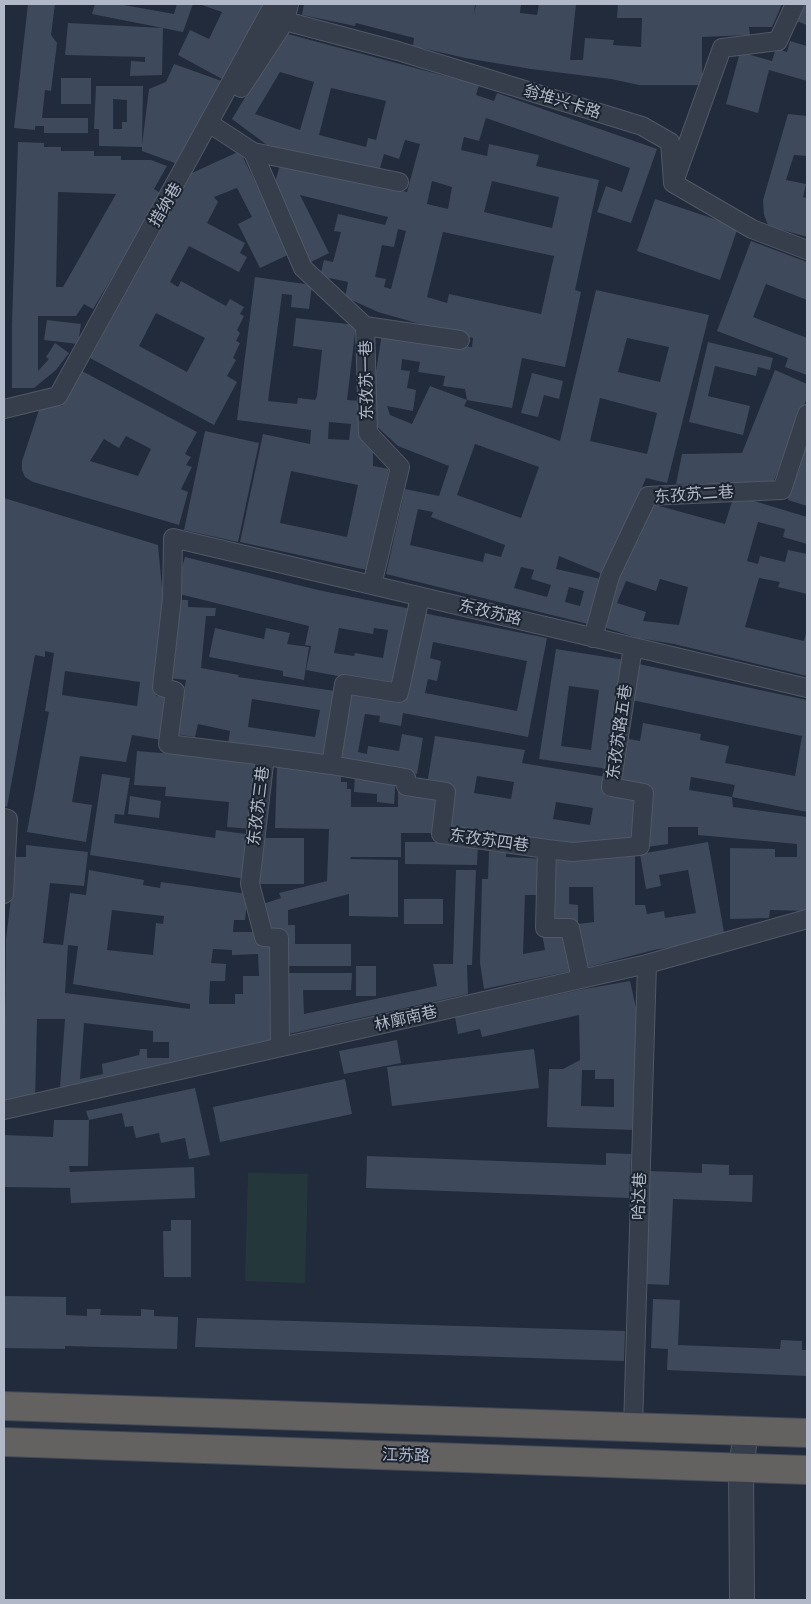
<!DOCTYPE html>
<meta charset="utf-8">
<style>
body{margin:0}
#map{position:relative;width:811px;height:1604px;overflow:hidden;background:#222b3b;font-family:"Noto Sans",sans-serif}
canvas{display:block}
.frame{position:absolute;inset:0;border:5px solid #b1b8c7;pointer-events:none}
</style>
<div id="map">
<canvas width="811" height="1604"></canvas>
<div class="frame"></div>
</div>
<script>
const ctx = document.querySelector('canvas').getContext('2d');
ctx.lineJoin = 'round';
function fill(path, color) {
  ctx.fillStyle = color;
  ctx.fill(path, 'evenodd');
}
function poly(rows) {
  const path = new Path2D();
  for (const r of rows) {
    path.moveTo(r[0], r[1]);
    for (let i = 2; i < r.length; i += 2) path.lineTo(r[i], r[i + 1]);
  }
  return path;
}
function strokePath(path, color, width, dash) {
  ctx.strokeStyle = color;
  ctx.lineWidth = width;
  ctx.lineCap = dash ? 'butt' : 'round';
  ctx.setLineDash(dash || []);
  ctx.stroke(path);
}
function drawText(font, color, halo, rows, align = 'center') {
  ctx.font = font + ' "Noto Sans","Noto Sans SC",sans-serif';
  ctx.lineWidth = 4;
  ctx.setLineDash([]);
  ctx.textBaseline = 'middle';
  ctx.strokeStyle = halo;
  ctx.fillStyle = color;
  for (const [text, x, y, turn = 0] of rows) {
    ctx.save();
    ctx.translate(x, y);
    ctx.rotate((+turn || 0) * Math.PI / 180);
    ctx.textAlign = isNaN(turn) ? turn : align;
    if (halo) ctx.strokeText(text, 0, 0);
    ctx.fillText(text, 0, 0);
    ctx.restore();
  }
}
fill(poly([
 [248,1173,308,1174,305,1283,245,1281]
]), '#24383c');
fill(poly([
 [28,4,55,4,51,35,57,43,51,91,45,90,42,118,88,118,88,133,44,133,44,126,35,126,35,130,14,128],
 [95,4,118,4,174,14,177,4,193,4,183,32,92,14],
 [199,4,273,4,233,85,183,166,142,151,142,147,99,146,99,129,94,129,96,86,143,86,142,145,149,89,166,82,174,64,233,85,178,55,190,30,209,39,222,12],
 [113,99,127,100,127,122,122,122,122,129,113,129],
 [304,4,475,4,474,15,476,4,521,4,520,13,537,15,539,4,576,4,570,60,583,60,585,38,614,40,613,45,641,47,642,18,617,18,618,4,782,4,772,27,749,27,750,35,702,37,702,85,639,85,611,79,531,69,465,58,413,46,414,38,356,23,355,26,302,15],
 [800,4,807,4,807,25,794,20],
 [68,23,163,28,162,75,130,76,131,61,145,62,145,57,65,55],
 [284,33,479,85,476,95,494,101,497,93,657,149,631,223,597,212,606,186,622,192,630,168,486,118,479,141,464,137,461,150,487,156,489,144,539,155,536,166,599,180,575,290,581,292,565,367,522,358,512,408,467,400,465,389,443,386,445,376,418,372,420,362,402,359,401,370,410,371,407,388,416,390,413,411,387,406,390,415,412,424,430,386,467,400,464,406,560,441,596,290,709,315,667,483,646,478,605,575,559,556,556,569,605,580,592,625,386,574,405,489,439,496,449,466,398,446,374,424,371,404,382,333,472,347,473,338,441,330,378,312,345,297,348,282,320,276,324,260,333,262,341,232,334,231,338,214,385,225,388,217,300,195,329,253,309,263,273,189,281,162,407,192,420,144,405,140,399,159,384,154,379,172,267,145,232,119],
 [280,72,314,82,300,130,255,114],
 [331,88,386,101,376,140,368,138,366,147,319,135],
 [432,181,452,187,448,209,427,204],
 [492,181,559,197,552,228,484,212],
 [398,229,406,231,391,289,384,287,386,279,375,277,382,245,394,247],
 [443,232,554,256,541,314,449,294,447,303,427,297],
 [627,338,669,347,660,382,618,372],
 [600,398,657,413,647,454,590,441],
 [475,444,539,467,521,518,457,495],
 [418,509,433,512,431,517,505,545,501,557,485,553,483,562,410,545],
 [521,567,534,570,531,579,551,585,547,597,514,588],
 [569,587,584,591,580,606,565,602],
 [790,41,807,46,807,81,769,70,758,113,726,104,740,52,772,61,776,48,787,52],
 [61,78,91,78,91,104,61,104],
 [788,114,807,116,807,156,794,155,786,180,806,184,803,197,807,198,807,237,779,229,768,225,764,215,763,200],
 [18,142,44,143,44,147,61,147,61,151,94,151,94,156,121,156,121,160,151,160,167,166,154,189,162,194,93,309,84,304,76,316,38,316,38,371,49,359,46,357,55,343,69,353,56,370,34,388,12,388,12,323],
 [58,192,116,194,63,287,56,287],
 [240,151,290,254,260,268,238,224,252,217,237,188,214,197,218,202,207,223,245,243,240,253,247,257,239,272,189,246,170,282,178,287,181,281,226,306,230,299,244,307,240,314,244,316,237,330,240,333,236,341,240,343,233,358,236,360,227,376,237,382,214,425,90,358,192,173],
 [156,313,205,338,187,372,139,346],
 [655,199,738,227,720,280,637,251],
 [751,241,807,262,807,300,766,284,753,317,807,338,807,375,785,367,788,358,717,331],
 [255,277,312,285,309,309,291,307,292,295,282,294,268,401,297,404,298,398,315,400,317,396,322,350,293,346,296,318,356,325,347,400,362,401,363,440,373,441,373,466,389,469,367,570,240,542,263,434,310,444,311,430,237,420],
 [329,422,351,424,349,440,328,439],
 [291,471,358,485,347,537,280,523],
 [47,320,81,324,78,344,44,340],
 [708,342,773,358,770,370,758,367,756,376,715,366,708,396,750,406,743,435,689,422],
 [775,370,807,384,807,398,773,483,676,484,682,454,742,453],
 [82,371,197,432,185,454,191,457,186,465,192,467,181,489,188,492,179,525,33,482,25,477,22,470,22,461,42,401,62,406],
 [126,436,151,449,138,476,90,461,104,439,119,448],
 [532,373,563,381,559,399,544,395,538,417,521,413],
 [205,431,259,443,238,542,184,530],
 [807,440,807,506,788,500],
 [734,495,807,517,807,544,783,537,785,529,758,522,747,561,758,564,760,556,785,562,788,550,807,554,807,594,778,587,780,582,759,578,745,627,804,641,807,630,807,676,674,644,638,638,600,626,630,538,639,539,652,504,725,524],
 [660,579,688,587,679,625,643,621,646,612,617,603,626,581,656,591],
 [4,498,158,545,162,588,168,589,167,621,156,696,168,697,162,740,132,735,126,762,80,756,72,802,92,805,86,842,27,832,49,712,45,711,54,653,45,651,45,657,35,655,7,807,4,806],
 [65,671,140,682,137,706,62,695],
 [185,557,318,590,411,609,396,687,306,670,311,646,305,645,309,626,175,593],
 [339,628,373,634,374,628,388,630,383,658,355,653,354,656,334,653],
 [176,600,188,600,188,607,216,608,215,616,206,616,201,668,239,675,238,677,342,692,331,759,228,744,230,731,198,724,195,737,175,734,186,680,169,678],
 [252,699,320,710,315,737,248,727],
 [423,613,547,638,528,737,403,713,401,726,379,722,380,716,365,714,358,752,367,754,368,746,399,751,402,734,423,738,417,774,333,759,345,690,405,701],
 [433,642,527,661,517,711,425,693,428,679,437,681,441,661,430,658],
 [215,628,264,639,266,628,290,633,287,644,309,647,304,680,283,676,283,671,209,657],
 [556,649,625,660,608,769,539,759],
 [569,686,599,690,591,750,561,746],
 [634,663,807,700,807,812,732,797,733,807,807,817,807,911,770,910,769,918,730,919,730,848,775,849,775,857,797,857,797,844,698,835,698,827,668,827,668,844,646,847,648,788,616,782,624,738,640,741,643,723,701,734,700,740,729,746,725,763,795,776,802,736,627,699],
 [691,777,735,785,732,797,689,790],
 [435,736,525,750,522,763,606,777,604,792,643,798,636,843,610,839,609,845,593,847,444,830,451,788,427,784],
 [477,776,514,782,511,799,474,793],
 [556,802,593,808,590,825,553,819],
 [137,751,258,761,252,829,227,827,229,802,165,796,166,787,134,785],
 [277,766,341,772,341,782,347,782,347,789,351,789,351,807,398,807,398,792,438,792,438,833,401,833,401,857,351,857,350,859,398,860,398,917,349,916,349,894,288,910,288,925,295,925,295,944,351,944,351,966,281,966,263,904,281,898,279,893,327,881,329,829,275,828],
 [102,774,130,778,124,815,115,814,114,823,215,838,216,830,253,835,246,879,90,855],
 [355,774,396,777,394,804,377,802,377,794,354,792],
 [130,796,161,801,159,818,128,814],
 [259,838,304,838,304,884,259,884],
 [405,842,478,842,477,865,405,864],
 [708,842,725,938,654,950,584,968,576,924,578,924,549,923,551,855,635,854,635,905,645,905,647,914,664,911,665,918,696,913,688,870,659,875,661,886,646,889,640,854],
 [569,887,593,887,594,922,578,924,578,905,569,904],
 [26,845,88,852,84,886,50,883,43,943,63,945,70,893,86,895,89,870,144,880,143,885,160,888,161,882,248,894,245,920,234,920,233,932,258,932,257,943,277,943,278,1041,78,1088,60,1087,65,1019,37,1019,35,1101,4,1100,6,939,16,857,26,857],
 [112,910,164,916,163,924,156,923,153,955,107,950],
 [68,945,78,946,73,984,183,1003,190,1004,190,1009,65,993],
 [213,949,232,950,232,955,258,954,259,976,243,976,243,994,235,994,235,1004,209,1004,210,981,225,981,226,964,211,963],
 [84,1023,153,1031,153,1042,169,1042,169,1058,147,1058,147,1049,140,1049,139,1055,102,1064,103,1074,80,1079],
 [489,851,506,852,506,857,545,859,545,895,525,895,523,954,545,950,542,934,564,930,571,971,484,989,480,963,482,879,488,879],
 [456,870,476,870,472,965,467,965,468,994,289,1034,282,1018,282,973,352,973,351,990,303,990,304,1014,437,986,433,964,453,964],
 [404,899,443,899,443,924,404,924],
 [356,966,376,966,376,996,356,996],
 [630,981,638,1017,634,1130,547,1127,549,1069,563,1069,580,1060,579,1015,482,1037,480,1029,458,1034,455,1017,579,990],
 [582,1070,595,1070,595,1079,614,1079,614,1107,581,1106],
 [397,1040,401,1063,344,1074,339,1051],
 [534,1049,539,1088,392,1106,387,1067],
 [345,1079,352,1114,220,1142,213,1107],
 [195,1088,210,1155,189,1159,185,1138,161,1143,159,1133,136,1138,133,1126,125,1127,122,1113,89,1120,86,1111],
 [54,1120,89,1120,88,1166,69,1166,70,1172,194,1167,195,1198,71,1203,70,1188,4,1187,4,1135,53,1137],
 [606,1153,631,1154,629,1198,366,1188,367,1156,606,1165],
 [702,1164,729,1165,729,1175,753,1175,752,1202,673,1199,669,1285,644,1284,649,1171,702,1173],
 [171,1220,191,1220,191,1277,164,1277,163,1231,171,1231],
 [4,1296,66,1297,66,1315,87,1316,87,1309,101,1309,100,1315,141,1316,141,1309,154,1310,154,1316,178,1317,177,1349,65,1346,65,1349,4,1348],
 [653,1299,680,1300,678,1345,780,1349,781,1340,802,1341,802,1350,807,1350,807,1376,667,1370,668,1349,651,1348],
 [197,1318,625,1331,624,1361,195,1347]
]), '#3e495b');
const pedestrian = poly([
 [289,4,285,21,398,51,642,126,670,142,673,183,752,229,807,250],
 [241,88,285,21],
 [215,127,253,152,303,268,365,326,368,433,400,467,372,585],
 [253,152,399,182],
 [675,179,722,48,778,41,795,4],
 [365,326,460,340],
 [4,409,58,396,274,4],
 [593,638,610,576,648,496,782,490,807,414],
 [265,756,331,765,406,778,406,786,446,792,441,834,547,849,545,928,570,928,581,979],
 [331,765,344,684,399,693,420,597],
 [4,818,8,819,4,894],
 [547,849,573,852,640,846,644,793,611,787,633,647],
 [280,1047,279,938,264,937,250,884,265,756,168,744,175,691,162,687,172,598,173,538,807,688],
 [4,1110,647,964,807,919],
 [633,1428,647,964]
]);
const minor = poly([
 [742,1600,741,1469,746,1431]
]);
const trunk = poly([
 [4,1406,807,1433],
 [4,1442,807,1470]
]);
strokePath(pedestrian, '#515866', 20);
strokePath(minor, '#515866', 26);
strokePath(trunk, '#414856', 30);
strokePath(pedestrian, '#363e4b', 18);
strokePath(minor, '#363e4b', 24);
strokePath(trunk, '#636260', 28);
drawText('16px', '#b1b8c7', '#1b2330', [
 ["翁堆兴卡路",562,102,17],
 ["措纳巷",166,205,-59],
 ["东孜苏一巷",367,380,-91],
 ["东孜苏二巷",694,495,-4],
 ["东孜苏路",490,613,13],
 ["东孜苏路五巷",620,732,-82],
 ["东孜苏三巷",259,806,-83],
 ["东孜苏四巷",489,841,8],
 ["林廓南巷",406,1019,-13],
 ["哈达巷",640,1196,-88],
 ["江苏路",406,1456,2]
]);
</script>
